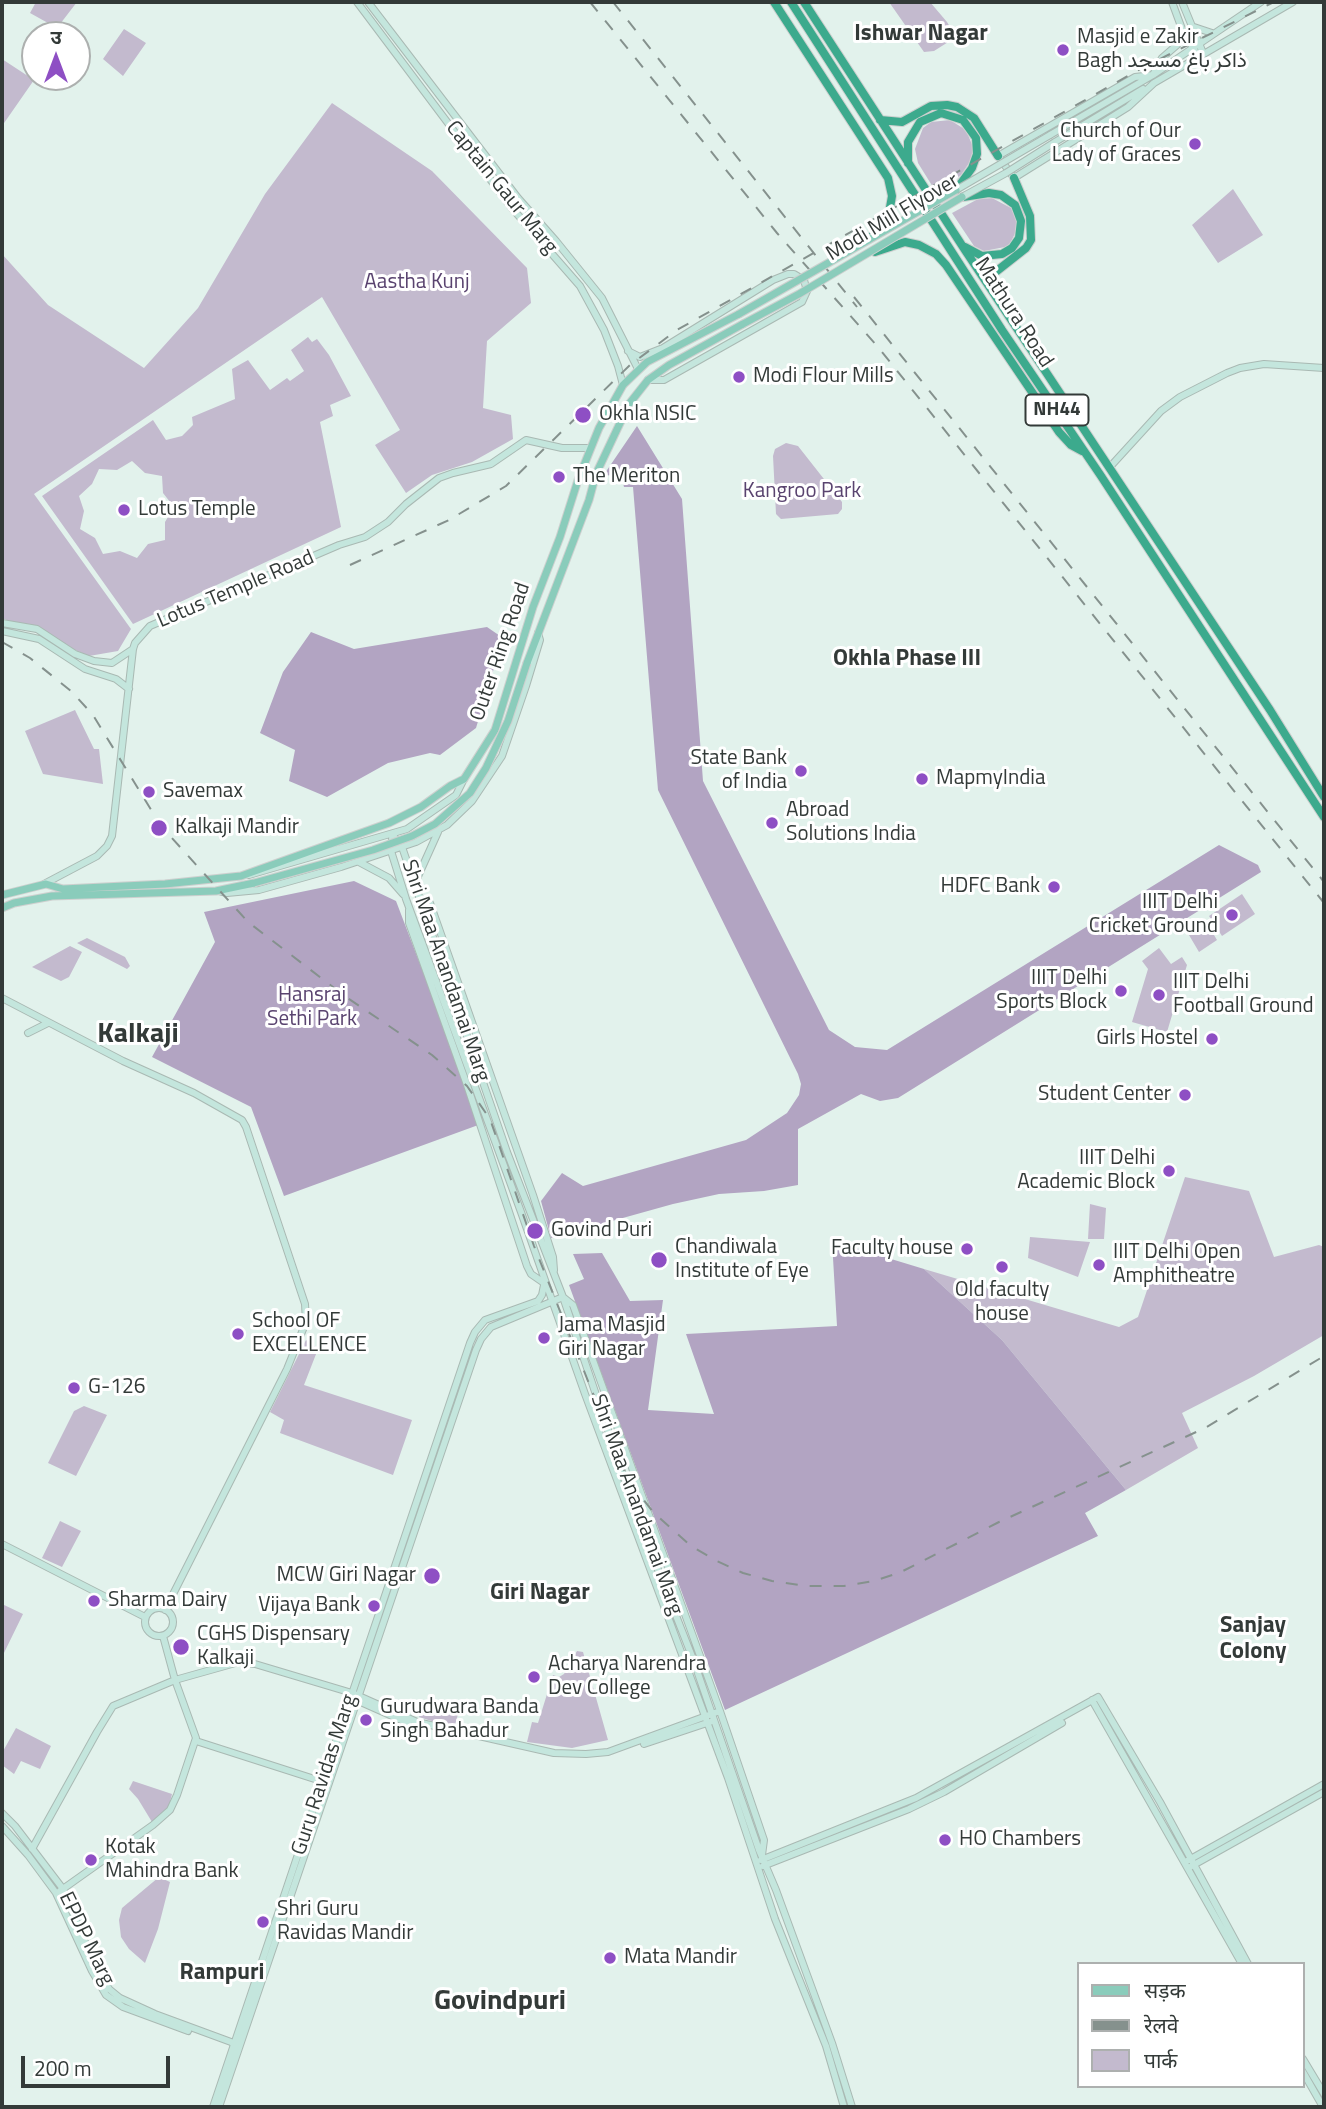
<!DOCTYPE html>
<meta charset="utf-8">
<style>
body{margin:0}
#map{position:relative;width:1326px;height:2109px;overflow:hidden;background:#e2f2ec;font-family:"Titillium Web","Noto Sans Devanagari",sans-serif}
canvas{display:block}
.frame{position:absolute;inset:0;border:4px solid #333a38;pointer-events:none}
.legend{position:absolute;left:1077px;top:1962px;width:228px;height:126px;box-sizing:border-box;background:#fff;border:2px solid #adb0af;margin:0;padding:9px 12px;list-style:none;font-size:21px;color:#333a38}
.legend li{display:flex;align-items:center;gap:14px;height:35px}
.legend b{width:35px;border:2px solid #adb0af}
.north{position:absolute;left:21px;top:21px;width:70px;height:70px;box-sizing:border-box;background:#fff;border:2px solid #adb0af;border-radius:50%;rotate:0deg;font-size:19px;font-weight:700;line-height:28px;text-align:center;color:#333a38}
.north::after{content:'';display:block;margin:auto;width:24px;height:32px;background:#8e4fc4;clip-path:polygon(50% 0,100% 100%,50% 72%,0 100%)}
.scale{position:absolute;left:21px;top:2056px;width:149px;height:32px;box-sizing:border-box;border:4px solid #333a38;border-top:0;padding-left:9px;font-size:21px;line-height:24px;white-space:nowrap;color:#333a38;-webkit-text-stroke:5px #fff;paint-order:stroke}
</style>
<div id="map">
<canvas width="1326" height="2109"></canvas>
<div class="frame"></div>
<ul class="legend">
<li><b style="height:9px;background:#8accbb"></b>सड़क</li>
<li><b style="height:9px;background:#85918d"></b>रेलवे</li>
<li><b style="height:19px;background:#c3bace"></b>पार्क</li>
</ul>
<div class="north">उ</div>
<div class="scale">200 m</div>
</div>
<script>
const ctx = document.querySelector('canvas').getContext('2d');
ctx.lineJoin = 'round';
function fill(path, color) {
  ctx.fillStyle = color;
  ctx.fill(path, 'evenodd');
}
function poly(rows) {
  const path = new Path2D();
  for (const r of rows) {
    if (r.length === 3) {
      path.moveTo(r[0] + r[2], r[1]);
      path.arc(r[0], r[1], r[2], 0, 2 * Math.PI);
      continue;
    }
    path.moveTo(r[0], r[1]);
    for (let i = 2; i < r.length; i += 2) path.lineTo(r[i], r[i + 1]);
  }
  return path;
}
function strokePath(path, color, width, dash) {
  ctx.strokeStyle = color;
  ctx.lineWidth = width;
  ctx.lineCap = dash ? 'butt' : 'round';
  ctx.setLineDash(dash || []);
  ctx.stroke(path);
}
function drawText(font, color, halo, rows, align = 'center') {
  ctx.font = font + ' "Titillium Web",Vazirmatn,sans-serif';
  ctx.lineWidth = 6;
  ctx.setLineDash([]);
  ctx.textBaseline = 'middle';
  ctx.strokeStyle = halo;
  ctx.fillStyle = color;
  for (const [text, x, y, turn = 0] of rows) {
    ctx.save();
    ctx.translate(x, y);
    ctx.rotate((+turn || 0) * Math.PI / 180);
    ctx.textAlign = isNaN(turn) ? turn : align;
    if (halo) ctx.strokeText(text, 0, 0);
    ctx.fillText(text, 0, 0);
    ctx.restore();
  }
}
fill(poly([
 [36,2,77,2,57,28,30,13],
 [889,2,930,2,947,22,953,32,953,39,934,51,924,52],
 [124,29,146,43,123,76,103,59],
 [2,59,34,80,2,126],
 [332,103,432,171,527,268,531,303,487,341,483,408,511,415,513,439,472,462,432,475,406,493,375,445,400,430,322,297,34,494,131,629,118,651,89,656,2,618,2,254,48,305,144,368,198,308,265,194],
 [950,120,966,130,973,147,971,160,961,175,936,192,918,163,915,149,923,128,931,122],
 [1233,189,1263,235,1218,263,1192,225],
 [992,198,1011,208,1016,218,1017,229,1010,244,1005,247,984,251,974,246,952,213,978,199],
 [308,337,312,342,317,339,329,355,351,396,330,405,333,416,320,422,341,527,133,624,42,496,153,420,166,440,182,436,193,425,192,417,235,399,232,369,248,360,270,390,287,378,290,381,304,371,291,350],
 [132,461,145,473,162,476,163,493,174,507,165,522,165,540,148,544,137,558,120,551,103,554,95,538,80,529,84,511,79,496,92,484,99,469,117,470],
 [786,443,798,446,842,502,842,509,838,514,781,519,776,514,773,456,775,449],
 [75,710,94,749,99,749,103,784,43,774,25,731],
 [1242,894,1255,914,1222,936,1209,916],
 [1205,920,1217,940,1199,952,1186,930],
 [87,938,125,957,130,966,127,969,77,943],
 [70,946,82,952,69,977,61,981,32,967],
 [1159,948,1171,964,1182,957,1187,965,1167,1032,1132,1022,1148,969,1142,961],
 [1185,1177,1249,1191,1274,1257,1319,1245,1324,1247,1324,1335,1254,1376,1182,1413,1198,1448,1126,1490,1002,1340,924,1269,1119,1327,1138,1317],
 [1090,1204,1106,1208,1104,1239,1088,1239],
 [1030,1237,1090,1242,1078,1277,1028,1258],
 [306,1340,318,1349,304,1385,412,1420,393,1475,280,1433,284,1420,270,1412],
 [84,1406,107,1415,76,1476,48,1463,74,1411],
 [60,1521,81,1531,62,1567,42,1558],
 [2,1604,23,1614,2,1657],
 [577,1651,583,1652,608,1740,572,1748,527,1742,532,1722,538,1723,553,1675,559,1677,564,1674],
 [425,1700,459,1711,454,1728,419,1717],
 [16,1728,51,1746,40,1769,21,1761,14,1774,2,1765,2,1753],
 [133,1781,172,1794,168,1810,152,1822,138,1799,129,1789],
 [159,1877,170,1882,158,1929,145,1963,129,1949,121,1937,119,1920,122,1908]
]), '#c3bace');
fill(poly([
 [637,426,682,499,703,781,829,1030,855,1047,887,1050,1219,845,1258,865,1261,872,898,1098,880,1101,861,1094,798,1129,798,1185,764,1191,719,1194,673,1204,551,1238,541,1201,562,1173,583,1186,746,1140,787,1113,799,1095,801,1084,798,1074,658,790,633,487,624,487,621,474,603,476],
 [487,627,503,638,476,728,440,755,430,753,388,763,327,797,289,781,295,750,260,733,283,672,311,632,354,649],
 [354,881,396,901,481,1124,284,1196,251,1107,152,1057,215,942,204,912],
 [832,1241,924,1269,1002,1340,1126,1490,1085,1513,1098,1536,725,1710,569,1285,584,1279,573,1254,602,1253,630,1301,663,1300,648,1410,714,1414,686,1334,837,1326]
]), '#b2a4c2');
const secondary = poly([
 [357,2,511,207,580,286,604,330,618,366,623,385],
 [368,2,518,198,556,241,602,298,638,369],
 [1172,2,1182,29,1195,51],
 [1182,2,1203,53],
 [1191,26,1212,33],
 [1154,73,1162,58,1177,45,1183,32],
 [1153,75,1135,77,998,156,1014,178,1128,107,1154,83,1293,2],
 [1050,135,1153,75,1261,2],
 [1055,142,1143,89],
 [628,351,640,357,663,348,773,280,788,274,794,274,804,280,807,291,802,302,664,380,648,380],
 [1109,468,1161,411,1180,397,1227,373,1240,368,1264,364,1324,368],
 [2,623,37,629,75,654,94,661,112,663,133,649],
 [2,631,39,639,85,669,116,679,129,689],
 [392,834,402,847,507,1152,563,1297,637,1516,693,1659,759,1850,776,1890,832,2043,852,2107],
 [392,839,391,851,406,899,521,1212,585,1394,728,1778,775,1919,826,2046,844,2107],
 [359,862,389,878,403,894],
 [249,875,407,829,456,795,464,779],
 [415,883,438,832],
 [44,884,97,856,107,846,112,836,133,649,135,643,150,626,339,545,365,537,388,522,406,504,439,478,453,473,491,464,526,440,562,448,590,448],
 [219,891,227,893,259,890,341,867,416,842,447,825,472,801,502,756,526,686,540,640,538,633],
 [419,897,430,903,533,1195,553,1257,554,1270],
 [409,910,409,923,467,1085,527,1266,531,1274,544,1283],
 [2,998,123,1061,194,1093,242,1120,246,1127,305,1304,306,1322,287,1369,165,1610],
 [28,1033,48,1023],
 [563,1297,573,1305,720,1711,764,1840,762,1855],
 [2,1544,145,1617],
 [159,1622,14],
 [354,1699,408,1723],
 [1092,1700,1242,1964],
 [196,1741,327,1783],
 [644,1744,710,1722],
 [2,1813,15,1826,63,1889,90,1954,109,1989,120,1998,155,2014,231,2042,236,2046],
 [2,1826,28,1855,56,1893,92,1971,106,1995,123,2007,188,2031],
 [32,1849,97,1732,113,1706,175,1680,239,1662,255,1664,352,1693,417,1722,554,1753,586,1754,608,1752,720,1711],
 [761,1860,916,1798,1098,1697,1160,1802,1248,1964],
 [1187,1861,1324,1784],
 [763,1866,909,1809,944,1792,1062,1723],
 [1190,1867,1324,1792],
 [60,1891,153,1825,170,1810,177,1795,196,1738,175,1680,163,1636],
 [1303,2059,1324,2094],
 [1303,2072,1323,2107],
 [213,2107,470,1343,475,1332,485,1320,538,1301,542,1295,544,1285],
 [219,2107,476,1350,481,1339,491,1327,563,1297]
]);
const primary = poly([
 [527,663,589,500,596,474,629,404,648,380,669,365,743,324],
 [2,895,46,884,63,889,165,884,241,876,389,823,421,807,450,786,464,779,495,730,533,607,560,537,578,480,599,428,623,385,647,362,739,314],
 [2,908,14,903,52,896,216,891,254,883]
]);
const highway = poly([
 [774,2,888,178,892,196,889,213,880,229,873,235],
 [791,2,1002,330,1101,476,1324,817],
 [804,2,965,250,1270,710,1324,797],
 [880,120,902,122,931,106,947,105,957,107,974,118,998,156],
 [908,163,908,142,920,122,941,113,963,120,976,138,977,154,972,168,956,190],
 [963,197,989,193,1001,195,1015,205,1021,221,1019,238,1012,248,1002,254,982,256,965,247],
 [875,252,905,242,919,245,936,254,946,265,1059,432,1071,445,1082,451],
 [992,286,993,274,1026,248,1031,240,1030,216,1014,178]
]);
strokePath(secondary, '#a9b9b3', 8);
strokePath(primary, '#ced0cf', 9);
strokePath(highway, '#ced0cf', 10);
strokePath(secondary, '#c4e6dd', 6);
strokePath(primary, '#8accbb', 7);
strokePath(highway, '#3caa8d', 8);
strokePath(poly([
 [590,2,777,233,878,347,1324,903],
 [613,2,857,307],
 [854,297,1324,882],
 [350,565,449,520,506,486,630,365,677,330,1142,68,1274,2],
 [2,642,30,658,71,691,93,715,161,826,248,922,346,997,432,1055,467,1086,490,1119,534,1246,622,1466,634,1488,654,1513,691,1546,717,1561,743,1573,772,1581,807,1586,844,1586,874,1581,901,1572,999,1522,1205,1428,1324,1356]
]), '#85918d', 2, [12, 12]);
const secondaryBridge = poly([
 [956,190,1050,135],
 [962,197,1006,173,1055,142]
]);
const primaryBridge = poly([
 [739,314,956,190],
 [743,324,799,294,962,197],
 [254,883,373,850,412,836,435,824,470,793,486,768,508,721,527,663]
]);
strokePath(secondaryBridge, '#a9b9b3', 8, []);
strokePath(primaryBridge, '#ced0cf', 9, []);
strokePath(secondaryBridge, '#c4e6dd', 6);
strokePath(primaryBridge, '#8accbb', 7);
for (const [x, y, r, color] of [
 [1063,50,7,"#8e4fc4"],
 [1195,144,7,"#8e4fc4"],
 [739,377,7,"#8e4fc4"],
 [583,415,9,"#8e4fc4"],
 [559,477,7,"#8e4fc4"],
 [124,510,7,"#8e4fc4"],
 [801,771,7,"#8e4fc4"],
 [922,779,7,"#8e4fc4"],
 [149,792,7,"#8e4fc4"],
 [772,823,7,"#8e4fc4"],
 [159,828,9,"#8e4fc4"],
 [1054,887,7,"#8e4fc4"],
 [1232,915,7,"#8e4fc4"],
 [1121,991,7,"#8e4fc4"],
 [1159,995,7,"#8e4fc4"],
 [1212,1039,7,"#8e4fc4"],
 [1185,1095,7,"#8e4fc4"],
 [1169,1171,7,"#8e4fc4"],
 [535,1231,9,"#8e4fc4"],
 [967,1249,7,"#8e4fc4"],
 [659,1260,9,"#8e4fc4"],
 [1099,1265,7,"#8e4fc4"],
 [1002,1267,7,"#8e4fc4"],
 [238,1334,7,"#8e4fc4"],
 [544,1338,7,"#8e4fc4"],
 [74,1388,7,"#8e4fc4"],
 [432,1576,9,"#8e4fc4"],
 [94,1601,7,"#8e4fc4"],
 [374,1606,7,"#8e4fc4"],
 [181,1647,9,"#8e4fc4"],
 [534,1677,7,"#8e4fc4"],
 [366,1720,7,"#8e4fc4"],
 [945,1840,7,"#8e4fc4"],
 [91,1860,7,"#8e4fc4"],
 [263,1922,7,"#8e4fc4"],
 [610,1958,7,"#8e4fc4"]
]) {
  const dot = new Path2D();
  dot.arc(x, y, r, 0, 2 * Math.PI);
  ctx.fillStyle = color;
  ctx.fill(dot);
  strokePath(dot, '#fff', 2.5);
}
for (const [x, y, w] of [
 [1057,410,63]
]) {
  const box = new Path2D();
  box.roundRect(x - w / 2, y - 15.5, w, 31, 5);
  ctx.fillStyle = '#fff';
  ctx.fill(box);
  strokePath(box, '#333a38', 2);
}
drawText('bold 19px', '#333a38', null, [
 ["NH44",1057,410]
]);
drawText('21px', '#333a38', '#fff', [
 ["Masjid e Zakir",1077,38],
 ["Bagh ذاکر باغ مسجد",1077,62],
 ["Church of Our",1181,132,"right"],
 ["Lady of Graces",1181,156,"right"],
 ["Modi Flour Mills",753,377],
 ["Okhla NSIC",599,415],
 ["The Meriton",573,477],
 ["Lotus Temple",138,510],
 ["State Bank",787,759,"right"],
 ["of India",787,783,"right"],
 ["MapmyIndia",936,779],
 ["Savemax",163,792],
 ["Abroad",786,811],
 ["Solutions India",786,835],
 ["Kalkaji Mandir",175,828],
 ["HDFC Bank",1040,887,"right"],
 ["IIIT Delhi",1218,903,"right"],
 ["Cricket Ground",1218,927,"right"],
 ["IIIT Delhi",1107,979,"right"],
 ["Sports Block",1107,1003,"right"],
 ["IIIT Delhi",1173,983],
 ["Football Ground",1173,1007],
 ["Girls Hostel",1198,1039,"right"],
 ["Student Center",1171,1095,"right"],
 ["IIIT Delhi",1155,1159,"right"],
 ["Academic Block",1155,1183,"right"],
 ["Govind Puri",551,1231],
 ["Chandiwala",675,1248],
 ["Institute of Eye",675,1272],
 ["Faculty house",953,1249,"right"],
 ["IIIT Delhi Open",1113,1253],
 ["Amphitheatre",1113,1277],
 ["Old faculty",1002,1291,"center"],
 ["house",1002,1315,"center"],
 ["School OF",252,1322],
 ["EXCELLENCE",252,1346],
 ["Jama Masjid",558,1326],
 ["Giri Nagar",558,1350],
 ["G-126",88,1388],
 ["MCW Giri Nagar",416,1576,"right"],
 ["Sharma Dairy",108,1601],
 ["Vijaya Bank",360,1606,"right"],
 ["CGHS Dispensary",197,1635],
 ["Kalkaji",197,1659],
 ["Acharya Narendra",548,1665],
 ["Dev College",548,1689],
 ["Gurudwara Banda",380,1708],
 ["Singh Bahadur",380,1732],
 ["HO Chambers",959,1840],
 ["Kotak",105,1848],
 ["Mahindra Bank",105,1872],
 ["Shri Guru",277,1910],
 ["Ravidas Mandir",277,1934],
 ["Mata Mandir",624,1958]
], 'left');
drawText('21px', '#333a38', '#fff', [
 ["Captain Gaur Marg",501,188,51],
 ["Modi Mill Flyover",893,218,-31],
 ["Mathura Road",1013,313,57],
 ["Lotus Temple Road",236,590,-23],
 ["Outer Ring Road",501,652,-71],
 ["Shri Maa Anandamai Marg",445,971,71],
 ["Shri Maa Anandamai Marg",636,1505,70],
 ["Guru Ravidas Marg",325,1775,-72],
 ["EPDP Marg",86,1939,64]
]);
drawText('21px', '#59436f', '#fff', [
 ["Aastha Kunj",417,283],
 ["Kangroo Park",802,492],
 ["Hansraj",312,996],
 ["Sethi Park",312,1020]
]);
drawText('bold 23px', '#333a38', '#fff', [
 ["Ishwar Nagar",921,34],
 ["Okhla Phase III",907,659],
 ["Giri Nagar",540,1593],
 ["Sanjay",1253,1626],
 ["Colony",1253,1652],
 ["Rampuri",222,1973]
]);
drawText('bold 28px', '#333a38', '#fff', [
 ["Kalkaji",138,1035],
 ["Govindpuri",500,2002]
]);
</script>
